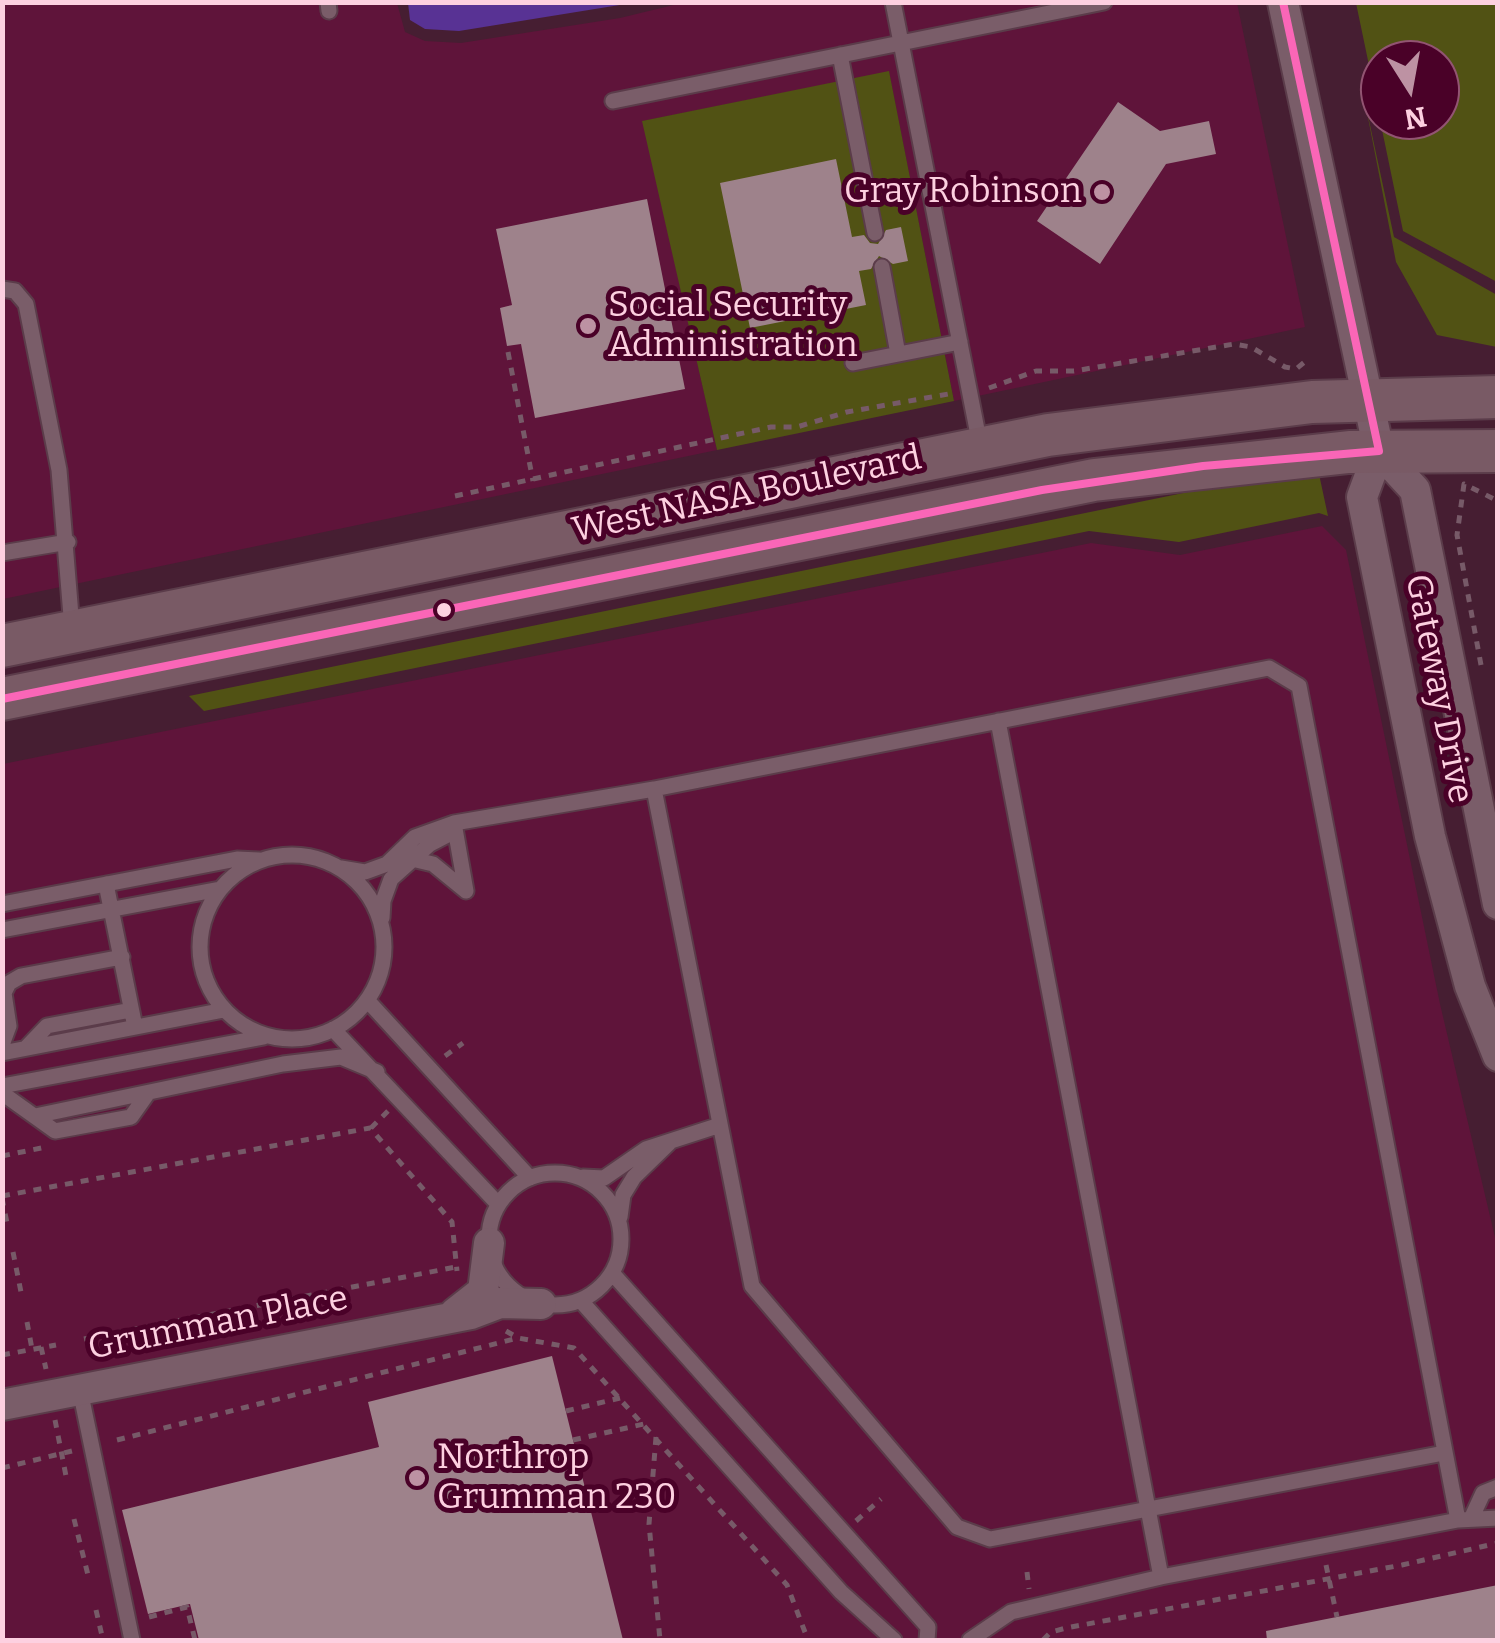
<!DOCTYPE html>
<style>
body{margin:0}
#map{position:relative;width:1500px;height:1643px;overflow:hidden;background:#461e32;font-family:Bitter,serif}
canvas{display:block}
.frame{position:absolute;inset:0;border:5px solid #fdd0e0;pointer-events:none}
.north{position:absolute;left:1360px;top:40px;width:100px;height:100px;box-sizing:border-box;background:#4a0128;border:2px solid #925472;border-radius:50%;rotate:169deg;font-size:28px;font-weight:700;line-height:40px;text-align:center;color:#fdd0e0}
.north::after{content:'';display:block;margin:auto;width:35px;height:45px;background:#bd92a3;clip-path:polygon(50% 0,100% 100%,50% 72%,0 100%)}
</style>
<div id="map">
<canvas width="1500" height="1643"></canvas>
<div class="frame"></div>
<div class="north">N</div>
</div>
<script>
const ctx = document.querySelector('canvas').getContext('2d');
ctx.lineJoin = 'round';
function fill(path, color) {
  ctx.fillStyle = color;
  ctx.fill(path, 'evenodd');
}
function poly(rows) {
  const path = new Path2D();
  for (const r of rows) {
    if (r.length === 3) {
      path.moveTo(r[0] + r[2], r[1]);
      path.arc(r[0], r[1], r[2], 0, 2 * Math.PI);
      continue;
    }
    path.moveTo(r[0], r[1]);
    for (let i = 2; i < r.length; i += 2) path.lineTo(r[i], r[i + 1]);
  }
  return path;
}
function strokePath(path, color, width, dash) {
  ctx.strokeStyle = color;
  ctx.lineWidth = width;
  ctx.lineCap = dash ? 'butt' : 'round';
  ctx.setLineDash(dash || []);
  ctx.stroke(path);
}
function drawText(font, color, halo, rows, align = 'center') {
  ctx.font = font + ' Bitter,serif';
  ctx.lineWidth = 10;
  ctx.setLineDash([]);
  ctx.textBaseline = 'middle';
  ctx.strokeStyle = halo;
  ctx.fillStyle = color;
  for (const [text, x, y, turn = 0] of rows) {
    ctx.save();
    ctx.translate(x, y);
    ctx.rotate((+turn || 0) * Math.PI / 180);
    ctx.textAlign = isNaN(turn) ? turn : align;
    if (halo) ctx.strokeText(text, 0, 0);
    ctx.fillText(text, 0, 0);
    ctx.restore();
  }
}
fill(poly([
 [686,2,1237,3,1305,327,954,401,889,72,643,121,717,450,3,599,3,3,397,3,405,32,425,41,461,43,620,18],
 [1322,526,1346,550,1440,1004,1497,1246,1497,1640,3,1640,3,764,1091,543,1180,555]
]), '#5f143a');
fill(poly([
 [1356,3,1497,3,1497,282,1403,231,1380,120,1440,120,1440,60,1380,60,1380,118],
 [889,71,954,401,717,450,642,121],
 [1364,97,1394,237,1497,295,1497,347,1437,335,1396,262],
 [1319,474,1328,516,1319,513,1179,542,1089,531,204,711,189,696,1242,481]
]), '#515214');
fill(poly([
 [408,3,408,2,632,3,459,31,425,29,410,20]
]), '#583294');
fill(poly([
 [1118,102,1160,131,1209,121,1216,154,1166,164,1100,264,1037,221],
 [836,159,852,237,864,235,870,243,878,244,886,230,901,227,908,261,893,264,879,256,871,269,859,271,866,305,750,328,720,183],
 [647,199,685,389,535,418,521,344,507,346,500,308,512,305,496,229],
 [552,1356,623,1640,199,1640,190,1604,148,1614,122,1510,379,1447,368,1402],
 [1498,1585,1498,1640,1267,1640,1266,1631]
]), '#9e828b');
const lane = poly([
 [328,2,329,11],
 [893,2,980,445],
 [840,55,875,233],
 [613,101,1104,2],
 [882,267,898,354],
 [2,289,15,291,26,304,59,470,72,628],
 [853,363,960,342],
 [2,553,68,542],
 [998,721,1161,1577,1458,1520,1498,1518],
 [454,823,466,891],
 [292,947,92],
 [412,859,433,864,466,891],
 [341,868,365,872,387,864,415,837,454,823,654,789],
 [106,884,135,1027],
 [2,904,237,859,259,860],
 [382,918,383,901,391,879,430,844,451,833],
 [2,930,220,889],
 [368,1001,530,1178],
 [333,1029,498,1204],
 [2,1045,9,1026,4,993,9,983,21,976,122,957],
 [26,1048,47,1026,131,1010],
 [2,1053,224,1010],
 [2,1086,264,1037],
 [2,1093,55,1131,131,1117,148,1093],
 [35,1116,283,1064,341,1057,377,1072],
 [555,1239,66],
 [583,1177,604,1178,646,1149,720,1125],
 [620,1217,623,1195,634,1177,669,1143],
 [613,1274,928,1627,927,1640],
 [581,1301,841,1592,894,1640],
 [80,1390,132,1640],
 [1444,1453,990,1539,957,1527,752,1286,654,789,1269,668,1299,686,1458,1520],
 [1471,1519,1483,1493,1498,1487],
 [970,1640,1011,1612,1161,1577]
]);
const street = poly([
 [1283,2,1379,451,1415,490,1498,904],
 [1379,451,1362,497,1430,836,1470,986,1498,1056],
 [455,1313,483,1291,489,1243],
 [2,1405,471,1314,500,1303,541,1304]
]);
const secondary = poly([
 [2,646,1048,435,1312,402,1498,397],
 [2,699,1094,480,1349,452,1498,451]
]);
strokePath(lane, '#5b3c4a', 19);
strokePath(street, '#5b3c4a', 34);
strokePath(secondary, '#5b3c4a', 46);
strokePath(poly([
 [508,352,533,481],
 [989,388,1036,371,1074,371,1234,344,1251,347,1285,367,1296,369,1307,360],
 [455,496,771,427,797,427,847,412,954,393],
 [1481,665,1457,535,1464,484,1498,501],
 [445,1056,463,1043],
 [371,1128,388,1111],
 [2,1156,46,1147],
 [2,1196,370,1128,452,1222,457,1271],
 [2,1198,7,1223],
 [13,1252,22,1297],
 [27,1322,32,1349],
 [506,1331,518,1338,574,1348,787,1585,808,1640],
 [84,1339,456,1267],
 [41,1347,46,1369],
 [2,1355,56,1345],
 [566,1411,620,1398],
 [55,1420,66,1476],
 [656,1437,649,1524,660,1640],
 [117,1440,518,1338],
 [573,1440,644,1424],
 [2,1468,72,1451],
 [74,1519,89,1579],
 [856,1521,881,1499],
 [1326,1565,1337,1617],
 [1027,1572,1029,1589],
 [96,1610,103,1640],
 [149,1617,187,1607,195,1640],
 [1043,1640,1051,1632,1066,1628,1402,1565,1498,1543]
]), '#775a68', 5, [8, 8]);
strokePath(lane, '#7a5d69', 15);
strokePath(street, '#7a5d69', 30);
strokePath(secondary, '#795a65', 42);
strokePath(poly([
 [2,699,1042,490,1203,466,1379,451,1283,2]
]), '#fa66b7', 8);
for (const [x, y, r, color] of [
 [1102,192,10,"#bd92a3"],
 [588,326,10,"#bd92a3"],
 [444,610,9,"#fdd0e0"],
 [417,1478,10,"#bd92a3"]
]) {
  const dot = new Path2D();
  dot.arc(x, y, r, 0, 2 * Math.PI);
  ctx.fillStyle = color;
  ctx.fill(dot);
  strokePath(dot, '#4a0128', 4);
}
drawText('35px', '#fdd0e0', '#4a0128', [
 ["Gray Robinson",1082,192,"right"],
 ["Social Security",608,306],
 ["Administration",608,346],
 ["Northrop",437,1458],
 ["Grumman 230",437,1498]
], 'left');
drawText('35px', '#fdd0e0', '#4a0128', [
 ["West NASA Boulevard",747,495,-12],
 ["Gateway Drive",1438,689,79],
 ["Grumman Place",218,1324,-11]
]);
</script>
